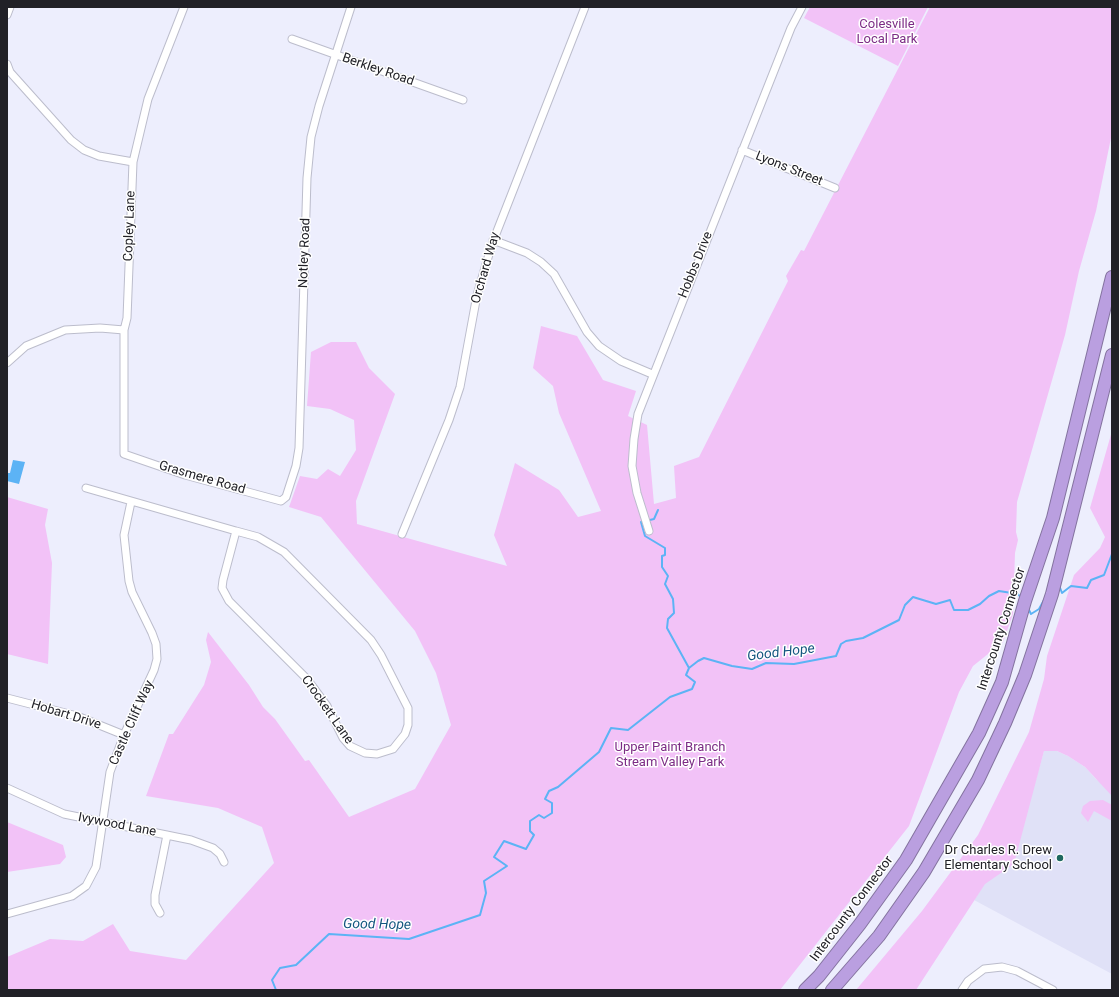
<!DOCTYPE html>
<style>
body{margin:0}
#map{position:relative;width:1119px;height:997px;overflow:hidden;background:#edeefd;font-family:Roboto,sans-serif}
canvas{display:block}
.frame{position:absolute;inset:0;border:8px solid #212127;pointer-events:none}
</style>
<div id="map">
<canvas width="1119" height="997"></canvas>
<div class="frame"></div>
</div>
<script>
const ctx = document.querySelector('canvas').getContext('2d');
ctx.lineJoin = 'round';
function fill(path, color) {
  ctx.fillStyle = color;
  ctx.fill(path, 'evenodd');
}
function poly(rows) {
  const path = new Path2D();
  for (const r of rows) {
    path.moveTo(r[0], r[1]);
    for (let i = 2; i < r.length; i += 2) path.lineTo(r[i], r[i + 1]);
  }
  return path;
}
function strokePath(path, color, width, dash) {
  ctx.strokeStyle = color;
  ctx.lineWidth = width;
  ctx.lineCap = dash ? 'butt' : 'round';
  ctx.setLineDash(dash || []);
  ctx.stroke(path);
}
function drawText(font, color, halo, rows, align = 'center') {
  ctx.font = font + ' Roboto,sans-serif';
  ctx.lineWidth = 3;
  ctx.setLineDash([]);
  ctx.textBaseline = 'middle';
  ctx.strokeStyle = halo;
  ctx.fillStyle = color;
  for (const [text, x, y, turn = 0] of rows) {
    ctx.save();
    ctx.translate(x, y);
    ctx.rotate((+turn || 0) * Math.PI / 180);
    ctx.textAlign = isNaN(turn) ? turn : align;
    if (halo) ctx.strokeText(text, 0, 0);
    ctx.fillText(text, 0, 0);
    ctx.restore();
  }
}
fill(poly([
 [1044,751,1057,751,1068,756,1085,767,1096,779,1112,790,1112,974,974,900,1024,821]
]), '#e0e1f7');
fill(poly([
 [810,7,928,7,898,66,804,18],
 [930,7,1112,7,1112,133,1096,211,1079,271,1065,335,1017,502,1016,532,1018,540,1015,553,1013,614,1003,642,973,666,959,692,909,826,780,990,7,990,7,957,50,939,83,941,113,924,130,951,186,960,274,863,262,827,218,808,146,796,169,734,173,734,204,685,211,662,206,640,208,632,249,685,263,707,275,719,305,761,309,760,349,817,415,789,451,725,436,673,415,631,321,517,289,507,300,476,317,479,328,469,340,476,356,450,354,420,330,409,307,406,311,352,331,342,356,342,369,368,395,394,356,501,357,524,507,566,494,535,515,463,559,490,578,517,601,511,559,413,553,386,533,368,541,326,577,336,603,380,636,391,628,416,647,425,654,504,676,498,674,466,699,457,788,281,786,276,801,250,804,251],
 [1112,431,1112,796,1085,767,1068,756,1057,751,1044,751,1014,864,985,884,916,990,856,990,922,911,978,835,1029,732,1044,679,1047,656,1074,575,1100,548,1105,537,1090,508],
 [7,497,48,509,45,525,52,563,48,664,7,654],
 [1103,800,1112,805,1112,821,1094,811,1088,822,1081,813,1083,806,1090,801],
 [7,822,63,845,66,857,60,864,7,872]
]), '#f2c2f7');
fill(poly([
 [13,460,25,462,19,484,7,481,7,473,10,473]
]), '#5cb3f5');
strokePath(poly([
 [658,510,654,519,641,522,645,536,665,548,665,555,662,556,662,567,668,576,665,584,673,599,674,613,668,619,667,628,689,668],
 [1059,585,1062,593,1071,586,1087,588,1091,580,1104,575,1112,554],
 [1028,608,1031,614,1039,609,1044,600],
 [276,990,272,980,280,968,296,965,329,934,409,939,480,915,486,893,484,881,507,866,494,857,504,841,526,849,534,835,530,831,530,821,539,815,544,818,552,813,552,803,545,799,549,791,558,787,599,752,611,728,628,730,670,697,692,689,695,682,686,675,689,668,698,661,704,658,732,666,752,669,766,663,794,664,836,656,841,644,846,641,863,638,899,620,905,605,913,597,936,604,950,600,954,610,968,610,980,604,989,596,999,591,1018,594,1021,598]
]), '#5cb3f5', 2);
const minor = poly([
 [184,7,148,99,133,162,127,318,124,330,124,454,185,475,281,501,286,497,296,466,299,448,307,178,311,137,319,106,351,7],
 [7,15,10,7],
 [292,39,463,100],
 [7,64,10,72,71,140,84,150,99,156,133,162],
 [742,150,835,188],
 [493,240,527,253,541,262,554,274,587,332,599,346,621,361,652,374],
 [7,363,26,346,65,330,100,328,124,330],
 [86,488,236,531],
 [236,531,258,537,284,552,371,640,381,655,408,708,408,725,405,734,393,749,377,754,365,753,350,746,343,738,327,706,307,679,229,601,222,588,223,580,236,531],
 [649,531,637,493,632,466,634,439,638,414,791,28,802,7],
 [402,534,449,420,460,387,477,295,492,244,585,7],
 [7,698,77,716,124,735],
 [7,788,64,814,191,840,213,848,220,854,224,862],
 [160,913,155,904,155,895,167,835],
 [7,914,72,896,86,886,96,867,110,772,124,735,154,670,157,659,156,644,152,633,132,592,129,581,124,535,131,502],
 [962,990,968,981,984,969,1002,967,1017,971,1053,990]
]);
const motorway = poly([
 [805,990,819,976,860,924,906,860,979,733,1002,682,1025,601,1053,518,1112,277],
 [832,990,879,936,924,872,978,780,1005,723,1025,675,1052,594,1112,355]
]);
strokePath(minor, '#bcbdcc', 9);
strokePath(motorway, '#84739f', 14);
strokePath(minor, '#fff', 7);
strokePath(motorway, '#ba9fe0', 12);
for (const [x, y, r, color] of [
 [1060,858,4,"#1e685f"]
]) {
  const dot = new Path2D();
  dot.arc(x, y, r, 0, 2 * Math.PI);
  ctx.fillStyle = color;
  ctx.fill(dot);
  strokePath(dot, '#fff', 1.5);
}
drawText('13px', '#7c2c85', '#fff', [
 ["Colesville",887,25],
 ["Local Park",887,40],
 ["Upper Paint Branch",670,748],
 ["Stream Valley Park",670,763]
]);
drawText('13px', '#212127', '#fff', [
 ["Berkley Road",378,70,19],
 ["Lyons Street",789,169,22],
 ["Copley Lane",130,226,-88],
 ["Notley Road",305,253,-88],
 ["Hobbs Drive",696,265,-68],
 ["Orchard Way",486,268,-74],
 ["Grasmere Road",202,478,16],
 ["Intercounty Connector",1002,629,-72],
 ["Crockett Lane",327,710,55],
 ["Hobart Drive",66,715,17],
 ["Castle Cliff Way",132,723,-66],
 ["Ivywood Lane",117,825,11],
 ["Intercounty Connector",852,909,-53]
]);
drawText('13px', '#212127', '#fff', [
 ["Dr Charles R. Drew",1052,851],
 ["Elementary School",1052,866]
], 'right');
drawText('italic 14px', '#14557f', '#fff', [
 ["Good Hope",781,653,-7],
 ["Good Hope",377,925,1]
]);
</script>
